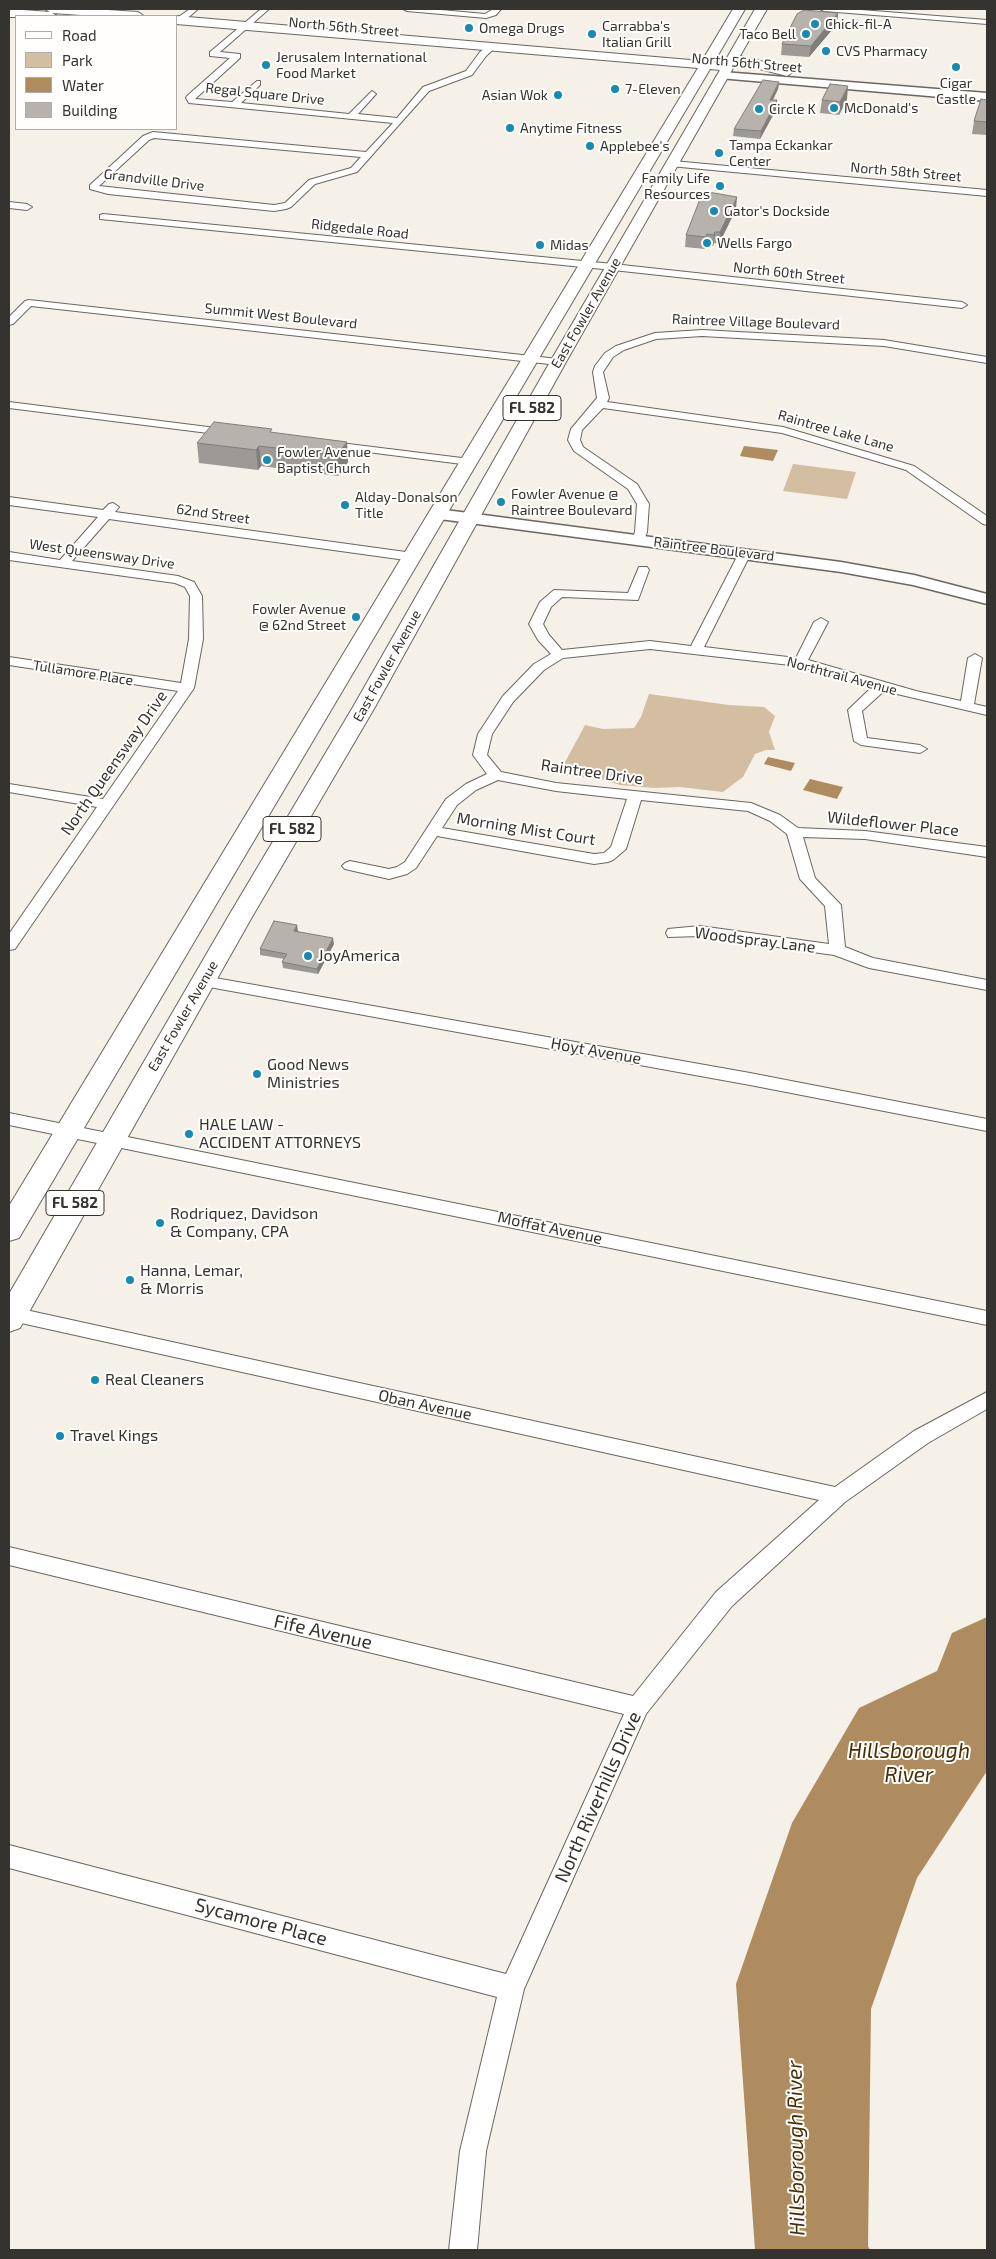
<!DOCTYPE html>
<style>
body{margin:0}
#map{position:relative;width:996px;height:2259px;overflow:hidden;background:#f5f0e8;font-family:"Exo 2",sans-serif}
canvas{display:block}
.frame{position:absolute;inset:0;border:10px solid #353330;pointer-events:none}
.legend{position:absolute;left:15px;top:15px;width:162px;height:115px;box-sizing:border-box;background:#fffefc;border:1px solid #aeadaa;margin:0;padding:6px 9px;list-style:none;font-size:15px;color:#353330}
.legend li{display:flex;align-items:center;gap:10px;height:25px}
.legend b{width:25px;border:1px solid #aeadaa}
</style>
<div id="map">
<canvas width="996" height="2259"></canvas>
<div class="frame"></div>
<ul class="legend">
<li><b style="height:6px;background:#fff"></b>Road</li>
<li><b style="height:14px;background:#d4bea1"></b>Park</li>
<li><b style="height:14px;background:#ae8c5f"></b>Water</li>
<li><b style="height:14px;background:#b8b2ac"></b>Building</li>
</ul>
</div>
<script>
const ctx = document.querySelector('canvas').getContext('2d');
ctx.lineJoin = 'round';
function fill(path, color) {
  ctx.fillStyle = color;
  ctx.fill(path, 'evenodd');
}
function poly(rows) {
  const path = new Path2D();
  for (const r of rows) {
    path.moveTo(r[0], r[1]);
    for (let i = 2; i < r.length; i += 2) path.lineTo(r[i], r[i + 1]);
  }
  return path;
}
function strokePath(path, color, width, dash) {
  ctx.strokeStyle = color;
  ctx.lineWidth = width;
  ctx.lineCap = dash ? 'butt' : 'round';
  ctx.setLineDash(dash || []);
  ctx.stroke(path);
}
function drawText(font, color, halo, rows, align = 'center') {
  ctx.font = font + ' "Exo 2",sans-serif';
  ctx.lineWidth = 4;
  ctx.setLineDash([]);
  ctx.textBaseline = 'middle';
  ctx.strokeStyle = halo;
  ctx.fillStyle = color;
  for (const [text, x, y, turn = 0] of rows) {
    ctx.save();
    ctx.translate(x, y);
    ctx.rotate((+turn || 0) * Math.PI / 180);
    ctx.textAlign = isNaN(turn) ? turn : align;
    if (halo) ctx.strokeText(text, 0, 0);
    ctx.fillText(text, 0, 0);
    ctx.restore();
  }
}
fill(poly([
 [793,464,856,472,847,499,783,491],
 [649,694,729,705,764,707,775,716,769,732,775,750,766,750,755,754,743,777,723,792,680,787,654,788,620,785,601,779,561,775,564,764,585,725,603,729,634,728,641,717]
]), '#d4bea1');
fill(poly([
 [744,446,778,450,773,461,740,456],
 [768,757,795,763,791,771,764,764],
 [810,779,843,787,837,799,803,790],
 [987,1617,987,1771,917,1878,871,2009,868,2246,870,2250,755,2250,736,1984,792,1823,859,1708,937,1671,952,1633]
]), '#ae8c5f');
const street = poly([
 [190,9,198,9,183,22,177,22,177,18,190,9],
 [261,9,269,9,220,52,240,54,240,58,195,99,232,102,257,81,260,81,260,85,241,103,349,114,372,91,376,94,358,114,397,118,423,87,466,71,480,52,490,44,497,46,486,56,472,75,429,91,357,172,315,184,291,207,286,209,274,211,108,194,90,189,90,185,143,136,153,132,366,152,393,123,189,103,186,98,187,96,230,58,210,56,210,52,261,9],
 [154,138,361,157,351,168,309,180,285,203,274,205,99,186,149,140,154,138],
 [403,9,430,9,485,14,493,9,501,9,496,15,486,18,407,11,403,9],
 [820,9,849,9,987,20,987,24,824,11,820,9],
 [673,161,987,190,987,196,670,166,670,162,673,161],
 [9,202,27,204,32,207,27,210,9,208,9,202],
 [103,214,613,264,962,302,967,305,962,308,613,270,100,219,100,215,103,214],
 [29,300,558,359,563,362,558,365,31,306,13,324,9,325,9,317,25,301,29,300],
 [702,330,884,340,987,357,987,363,884,346,702,336,656,339,624,350,613,357,603,372,609,398,607,402,783,427,914,466,987,516,987,525,983,524,906,470,782,433,603,408,582,430,580,440,583,447,637,484,649,504,647,532,644,540,638,544,634,543,632,540,635,532,637,504,628,489,574,451,568,440,571,429,597,398,593,372,595,366,605,353,616,346,655,333,702,330],
 [9,402,232,430,238,433,232,436,9,408,9,402],
 [324,441,470,459,476,462,470,465,320,446,318,444,320,442,324,441],
 [9,497,103,510,109,504,113,503,119,507,115,512,413,553,419,557,413,561,109,519,72,561,178,576,194,582,202,596,203,639,194,688,15,949,9,950,9,934,97,807,9,792,9,784,103,799,178,691,9,665,9,657,181,683,189,639,190,596,185,587,175,583,9,560,9,552,60,560,98,517,9,505,9,497],
 [745,549,751,553,704,647,796,658,814,622,821,618,828,622,808,660,916,691,961,701,968,658,975,654,982,658,974,704,987,707,987,715,884,691,862,711,867,738,920,745,927,749,920,753,861,745,854,741,848,710,872,687,799,666,650,649,563,658,544,670,513,702,492,734,487,755,501,772,556,783,751,803,780,815,798,828,865,831,987,847,987,857,865,839,803,837,815,878,841,905,845,947,873,958,987,980,987,990,869,968,834,955,700,936,668,937,666,933,668,929,700,926,829,944,825,906,800,879,787,834,770,821,748,811,641,800,626,849,613,860,608,862,594,864,437,836,416,868,407,874,389,879,345,869,342,866,345,863,350,861,389,869,397,867,405,862,446,799,466,784,487,774,473,755,478,734,503,696,534,664,551,654,538,640,529,624,540,602,554,590,628,593,639,567,647,567,649,570,638,600,562,597,551,607,543,624,549,635,562,650,650,641,691,646,739,553,745,549],
 [498,780,556,791,627,799,611,847,604,853,594,854,442,828,457,805,476,790,498,780],
 [204,976,750,1073,987,1119,987,1131,750,1085,198,985,196,981,198,977,204,976],
 [9,1113,987,1311,987,1325,9,1125,9,1113],
 [12,1307,835,1487,914,1431,987,1392,987,1409,928,1443,845,1502,732,1606,646,1714,524,1989,486,2151,477,2250,449,2250,460,2151,497,1997,9,1868,9,1845,506,1974,624,1714,9,1565,9,1547,633,1696,716,1592,819,1500,12,1321,9,1320,9,1308,12,1307]
]);
const secondary = poly([
 [723,72,987,93,987,101,719,78,717,76,723,72],
 [438,509,841,562,914,575,987,594,987,604,913,585,841,572,432,518,429,514,432,510,438,509]
]);
const primary = poly([
 [9,9,50,12,45,9,93,9,138,12,144,16,96,16,52,13,57,16,16,17,9,17,9,9],
 [733,9,745,9,714,62,724,63,755,9,767,9,740,56,792,69,793,72,787,76,736,63,566,362,375,707,252,917,20,1328,9,1332,9,1294,228,917,353,707,550,362,720,70,710,69,19,1238,9,1241,9,1206,698,68,176,24,176,16,702,61,733,9]
]);
strokePath(street, '#6b6660', 2);
strokePath(secondary, '#6b6660', 3);
strokePath(primary, '#6b6660', 2);
fill(street, '#fff');
fill(secondary, '#fff');
fill(primary, '#fff');
fill(poly([
 [838,13,837,24,809,57,781,55,782,44],
 [779,82,778,89,773,100,777,100,777,108,760,139,733,136,734,129],
 [847,99,839,115,820,113,822,100],
 [987,100,987,135,972,134,974,121],
 [736,209,719,244,714,243,713,246,706,246,705,249,685,247,686,235],
 [273,433,347,442,348,462,338,476,261,466,258,470,199,463,197,443],
 [297,925,297,931,334,944,318,974,283,968,282,962,284,959,260,955,260,949]
]), '#9e9994');
fill(poly([
 [838,13,837,24,809,57,811,46],
 [779,82,778,89,769,107,770,100],
 [848,86,847,99,839,115,840,102],
 [777,100,777,108,760,139,761,131],
 [737,197,736,209,719,244,720,232],
 [715,232,714,243,713,246,714,235],
 [707,234,706,246,705,249,706,237],
 [347,442,348,462,338,476,337,455],
 [259,446,261,466,258,470,256,450],
 [297,925,298,931,295,937,294,931],
 [333,938,334,944,318,974,317,969]
]), '#817d78');
const building = poly([
 [804,10,838,13,811,46,782,44,797,14,804,10],
 [763,80,779,82,770,100,777,100,761,131,734,129,763,80],
 [830,84,848,86,840,102,822,100,830,84],
 [981,99,987,100,987,122,974,121,981,99],
 [708,192,737,197,720,232,715,232,714,235,707,234,706,237,686,235,702,194,707,195,708,192],
 [214,422,272,429,270,432,347,442,337,455,259,446,256,450,197,443,214,422],
 [274,921,297,925,294,931,333,938,317,969,282,962,287,954,260,949,274,921]
]);
fill(building, '#b8b2ac');
strokePath(building, '#817d78', 1);
for (const [x, y, r, color] of [
 [815,24,5,"#158caf"],
 [469,28,5,"#158caf"],
 [592,34,5,"#158caf"],
 [806,34,5,"#158caf"],
 [826,51,5,"#158caf"],
 [266,65,5,"#158caf"],
 [956,67,5,"#158caf"],
 [615,89,5,"#158caf"],
 [558,95,5,"#158caf"],
 [834,108,5,"#158caf"],
 [759,109,5,"#158caf"],
 [510,128,5,"#158caf"],
 [590,146,5,"#158caf"],
 [719,153,5,"#158caf"],
 [720,186,5,"#158caf"],
 [714,211,5,"#158caf"],
 [707,243,5,"#158caf"],
 [540,245,5,"#158caf"],
 [267,460,5,"#158caf"],
 [501,502,5,"#158caf"],
 [345,505,5,"#158caf"],
 [356,617,5,"#158caf"],
 [308,956,5,"#158caf"],
 [257,1074,5,"#158caf"],
 [189,1134,5,"#158caf"],
 [160,1223,5,"#158caf"],
 [130,1280,5,"#158caf"],
 [95,1380,5,"#158caf"],
 [60,1436,5,"#158caf"]
]) {
  const dot = new Path2D();
  dot.arc(x, y, r, 0, 2 * Math.PI);
  ctx.fillStyle = color;
  ctx.fill(dot);
  strokePath(dot, '#fffefc', 2);
}
drawText('14px', '#353330', '#fffefc', [
 ["Chick-fil-A",825,24],
 ["Carrabba's",602,26],
 ["Italian Grill",602,42],
 ["Omega Drugs",479,28],
 ["Taco Bell",796,34,"right"],
 ["CVS Pharmacy",836,51],
 ["Jerusalem International",276,57],
 ["Food Market",276,73],
 ["Cigar",956,83,"center"],
 ["Castle",956,99,"center"],
 ["7-Eleven",625,89],
 ["Asian Wok",548,95,"right"],
 ["McDonald's",844,108],
 ["Circle K",769,109],
 ["Anytime Fitness",520,128],
 ["Tampa Eckankar",729,145],
 ["Center",729,161],
 ["Applebee's",600,146],
 ["Family Life",710,178,"right"],
 ["Resources",710,194,"right"],
 ["Gator's Dockside",724,211],
 ["Wells Fargo",717,243],
 ["Midas",550,245],
 ["Fowler Avenue",277,452],
 ["Baptist Church",277,468],
 ["Fowler Avenue @",511,494],
 ["Raintree Boulevard",511,510],
 ["Alday-Donalson",355,497],
 ["Title",355,513],
 ["Fowler Avenue",346,609,"right"],
 ["@ 62nd Street",346,625,"right"]
], 'left');
drawText('14px', '#353330', '#fffefc', [
 ["North 56th Street",344,27,5],
 ["North 56th Street",747,63,5],
 ["Regal Square Drive",265,94,6],
 ["North 58th Street",906,172,5],
 ["Grandville Drive",154,180,7],
 ["Ridgedale Road",360,229,6],
 ["North 60th Street",789,273,6],
 ["East Fowler Avenue",586,313,-60],
 ["Summit West Boulevard",281,316,6],
 ["Raintree Village Boulevard",756,322,2],
 ["Raintree Lake Lane",836,431,16],
 ["62nd Street",213,514,8],
 ["Raintree Boulevard",714,549,7],
 ["West Queensway Drive",102,554,8],
 ["East Fowler Avenue",387,666,-61],
 ["Tullamore Place",83,673,9],
 ["Northtrail Avenue",842,676,15],
 ["East Fowler Avenue",183,1016,-60]
]);
for (const [x, y, w] of [
 [532,408,58],
 [292,829,58],
 [75,1203,58]
]) {
  const box = new Path2D();
  box.roundRect(x - w / 2, y - 12.5, w, 25, 4);
  ctx.fillStyle = '#fffefc';
  ctx.fill(box);
  strokePath(box, '#353330', 1);
}
drawText('bold 15px', '#353330', null, [
 ["FL 582",532,408],
 ["FL 582",292,829],
 ["FL 582",75,1203]
]);
drawText('16px', '#353330', '#fffefc', [
 ["North Queensway Drive",114,763,-55],
 ["Raintree Drive",592,772,8],
 ["Wildeflower Place",893,824,6],
 ["Morning Mist Court",526,829,9],
 ["Woodspray Lane",755,940,7],
 ["Hoyt Avenue",596,1051,10],
 ["Moffat Avenue",550,1228,12],
 ["Oban Avenue",425,1405,12]
]);
drawText('16px', '#353330', '#fffefc', [
 ["JoyAmerica",318,956],
 ["Good News",267,1065],
 ["Ministries",267,1083],
 ["HALE LAW -",199,1125],
 ["ACCIDENT ATTORNEYS",199,1143],
 ["Rodriquez, Davidson",170,1214],
 ["& Company, CPA",170,1232],
 ["Hanna, Lemar,",140,1271],
 ["& Morris",140,1289],
 ["Real Cleaners",105,1380],
 ["Travel Kings",70,1436]
], 'left');
drawText('19px', '#353330', '#fffefc', [
 ["Fife Avenue",323,1632,13],
 ["North Riverhills Drive",598,1797,-66],
 ["Sycamore Place",261,1922,15]
]);
drawText('italic 21px', '#472f09', '#fffefc', [
 ["Hillsborough",909,1751],
 ["River",909,1775],
 ["Hillsborough River",796,2148,-91]
]);
</script>
